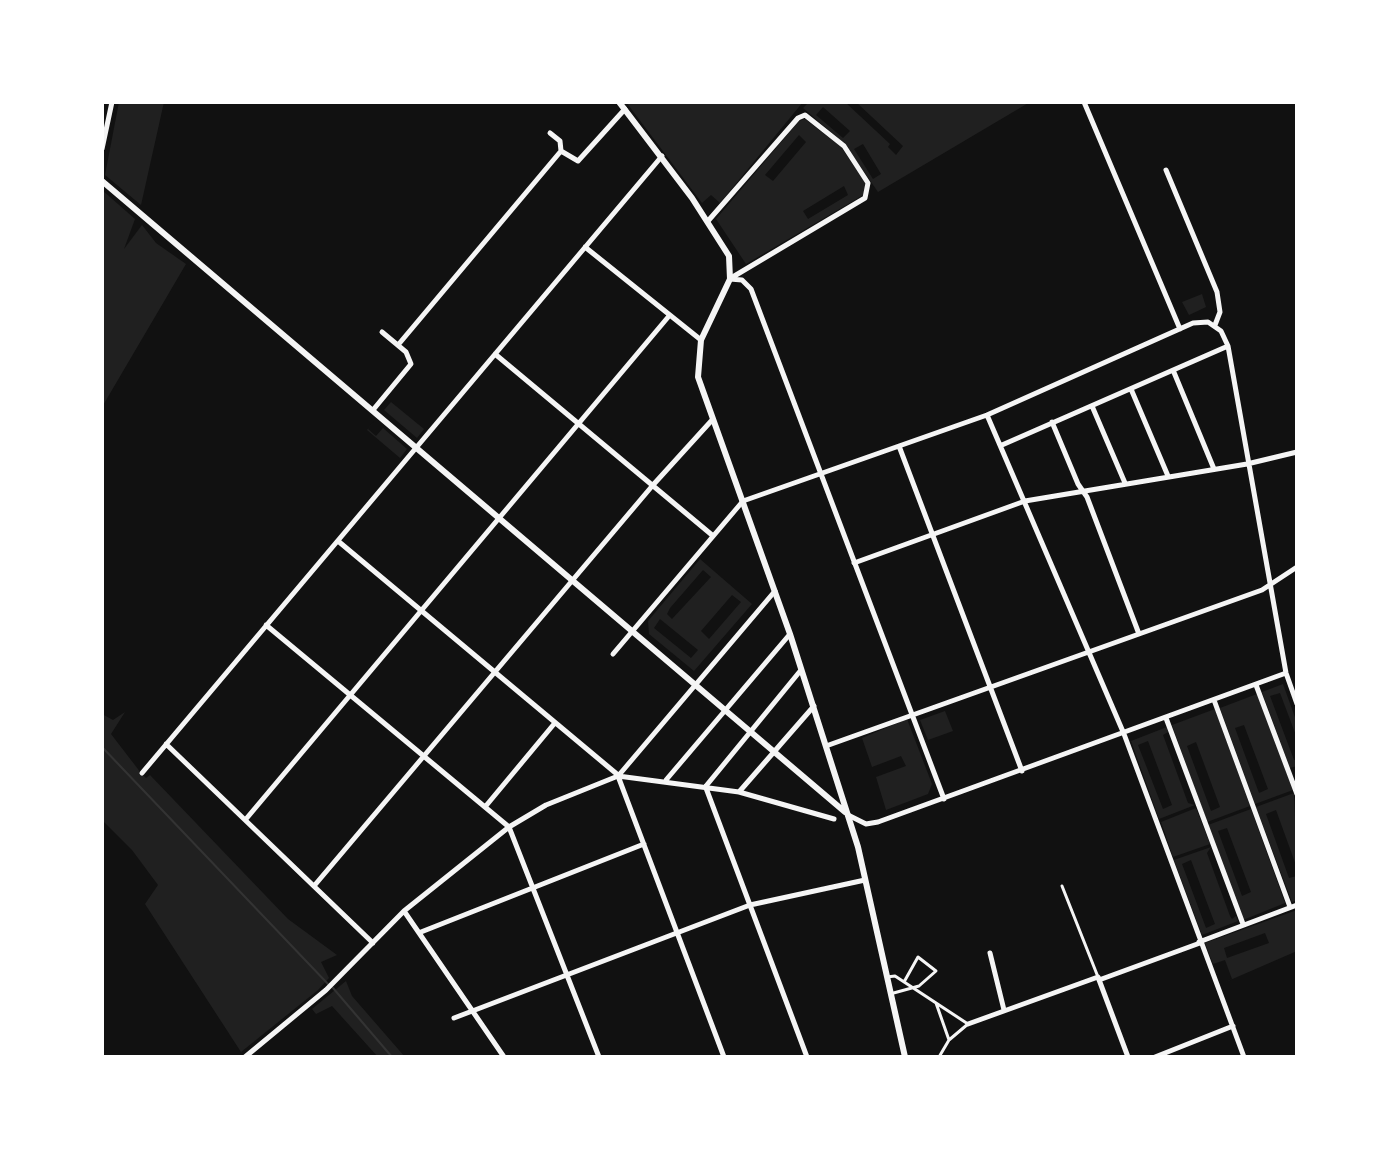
<!DOCTYPE html>
<style>
body{margin:0}
#map{position:relative;width:1399px;height:1159px;overflow:hidden;background:#111;font-family:Mulish,sans-serif}
canvas{display:block}
.frame{position:absolute;inset:0;border:104px solid #fff;pointer-events:none}
</style>
<div id="map">
<canvas width="1399" height="1159"></canvas>
<div class="frame"></div>
</div>
<script>
const ctx = document.querySelector('canvas').getContext('2d');
ctx.lineJoin = 'round';
function fill(path, color) {
  ctx.fillStyle = color;
  ctx.fill(path, 'evenodd');
}
function poly(rows) {
  const path = new Path2D();
  for (const r of rows) {
    path.moveTo(r[0], r[1]);
    for (let i = 2; i < r.length; i += 2) path.lineTo(r[i], r[i + 1]);
  }
  return path;
}
function strokePath(path, color, width, dash) {
  ctx.strokeStyle = color;
  ctx.lineWidth = width;
  ctx.lineCap = dash ? 'butt' : 'round';
  ctx.setLineDash(dash || []);
  ctx.stroke(path);
}
fill(poly([
 [119,102,164,102,141,205,105,175],
 [626,102,803,102,720,203,711,195,702,203],
 [809,102,845,102,890,144,888,147,896,155,903,146,856,102,1030,102,878,192,845,144,803,108],
 [823,107,850,131,843,138,816,115],
 [863,144,881,174,873,179,854,149],
 [805,119,841,147,867,185,865,194,746,264,716,219,799,121],
 [799,135,806,142,773,181,765,175],
 [844,186,848,195,808,219,803,211],
 [102,190,135,219,124,249,142,225,156,243,186,264,102,407],
 [1202,294,1206,307,1189,315,1182,302],
 [391,402,424,429,417,438,384,410],
 [374,421,368,429,376,436,383,428,407,449,400,458,367,430],
 [700,559,752,604,694,671,649,634,648,621],
 [703,570,711,577,672,619,667,614,670,608],
 [732,595,741,602,709,639,701,631],
 [660,619,698,650,691,658,654,628],
 [1283,684,1297,723,1297,738,1280,693,1270,696,1294,760,1297,760,1297,766,1290,768,1262,692],
 [1257,694,1293,790,1255,804,1220,708],
 [1244,725,1268,789,1259,793,1235,728],
 [1215,709,1250,806,1207,822,1172,725],
 [1196,742,1220,807,1211,811,1187,746],
 [945,711,953,731,928,740,920,720],
 [125,712,111,734,141,773,146,778,150,775,288,919,337,955,321,962,329,978,318,990,241,1052,145,904,158,885,132,850,102,820,102,714,113,720],
 [907,719,932,784,928,794,886,810,876,777,906,766,901,756,872,767,862,738],
 [1167,727,1168,732,1163,735,1188,803,1195,805,1159,819,1131,741],
 [1148,741,1172,805,1163,809,1138,745],
 [1294,793,1297,868,1276,810,1266,814,1289,878,1297,876,1297,900,1292,902,1256,807],
 [1196,808,1210,844,1173,857,1161,822],
 [1251,809,1285,903,1243,920,1208,825],
 [1227,828,1251,892,1242,896,1218,831],
 [1211,847,1207,853,1230,916,1232,919,1236,916,1238,921,1202,935,1174,860],
 [1191,860,1215,924,1206,928,1182,864],
 [1297,910,1297,951,1221,984,1232,979,1225,960,1213,964,1205,943],
 [1265,933,1269,943,1227,958,1224,948],
 [346,981,352,996,405,1057,378,1057,332,1006,316,1014,312,1009]
]), '#202020');
strokePath(poly([
 [102,747,328,984],
 [333,988,392,1057]
]), '#333', 2);
strokePath(poly([
 [1062,886,1098,977],
 [887,977,895,976,968,1024,949,1040,939,1057],
 [890,994,919,986,936,971,918,957,904,982],
 [936,1003,949,1040]
]), '#f5f5f5', 3);
strokePath(poly([
 [1084,102,1180,329],
 [550,133,560,141,561,151,578,161,625,109],
 [102,149,112,102],
 [1166,170,1217,292,1220,312,1215,325],
 [708,221,798,118,805,115,844,146,868,183,865,198,731,278],
 [585,247,701,340],
 [730,279,742,280,751,289,944,799],
 [398,345,561,151],
 [495,354,712,535],
 [1173,370,1214,469],
 [1131,389,1168,476],
 [1092,406,1125,483],
 [373,410,411,364,406,352,382,332],
 [987,415,1124,734,1244,1057],
 [1052,422,1078,484,1087,497,1139,634],
 [1002,445,1228,346],
 [899,446,1022,771],
 [338,541,618,775],
 [854,563,1025,501,1247,464,1297,452],
 [266,625,509,827,599,1057],
 [613,654,743,501,987,415,1193,323,1208,322,1221,331,1228,346,1286,673,1297,704],
 [1256,685,1297,794],
 [1214,700,1290,907],
 [1166,718,1243,924],
 [166,744,373,943],
 [826,746,1262,590,1297,567],
 [142,773,662,156],
 [619,775,775,591],
 [618,776,724,1057],
 [666,780,790,634],
 [706,786,801,670],
 [706,788,807,1057],
 [739,792,814,706],
 [485,807,554,724],
 [848,815,866,824,878,822,1286,673],
 [246,819,669,316],
 [314,886,653,485,713,419],
 [404,911,504,1057],
 [421,932,644,844],
 [1199,942,1297,905],
 [990,953,1004,1010],
 [1099,980,1200,943],
 [454,1018,750,905,865,880],
 [968,1024,1098,977,1128,1057],
 [245,1057,326,990,404,911,509,827,546,805,618,776,739,792,834,819],
 [1155,1057,1233,1026]
]), '#f5f5f5', 5);
strokePath(poly([
 [619,102,692,198,729,256,730,279,701,340,698,377,790,634,858,847,905,1057],
 [102,181,845,812]
]), '#f5f5f5', 6);
</script>
